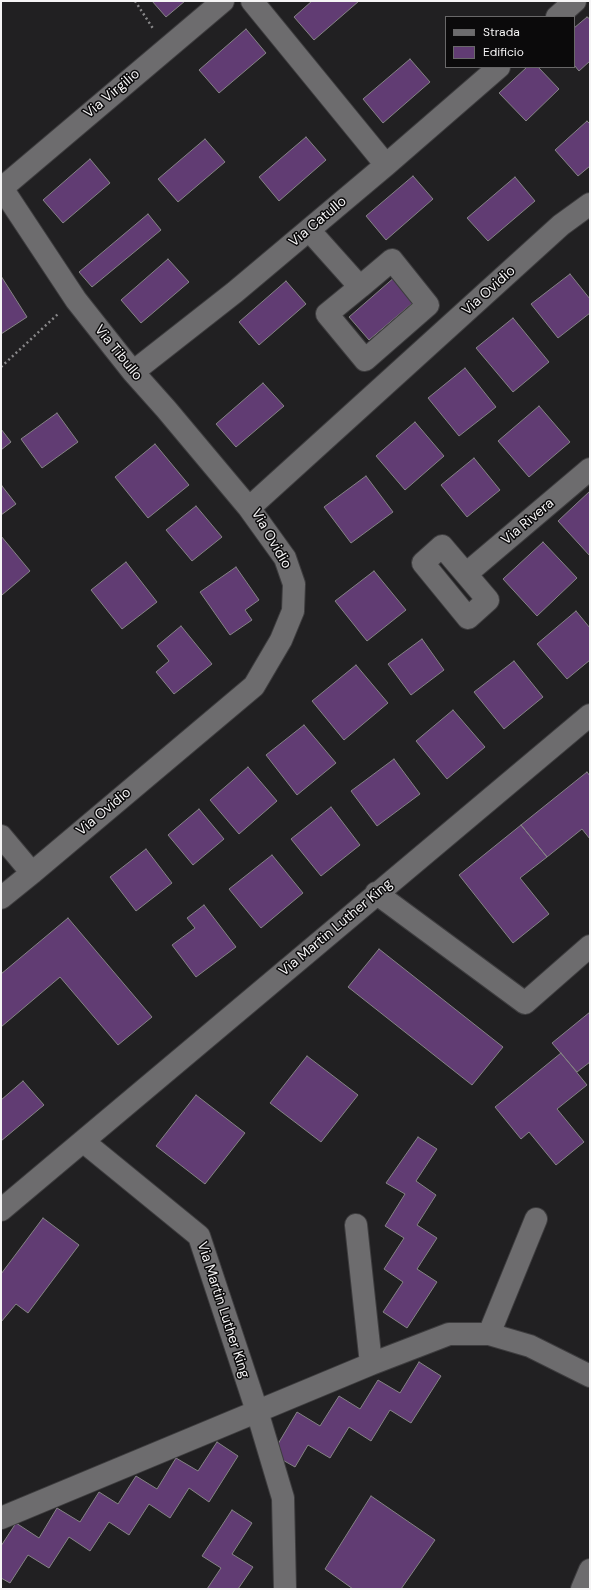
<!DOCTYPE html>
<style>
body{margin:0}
#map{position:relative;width:591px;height:1590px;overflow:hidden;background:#212022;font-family:"DM Sans",sans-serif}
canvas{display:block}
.frame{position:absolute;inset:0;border:2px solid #f5f4f5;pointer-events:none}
.legend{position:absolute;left:445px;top:16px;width:130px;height:52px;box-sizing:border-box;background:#0b0a0b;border:1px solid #696869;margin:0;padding:5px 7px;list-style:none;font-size:12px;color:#f5f4f5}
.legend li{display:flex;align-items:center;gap:8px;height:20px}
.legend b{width:20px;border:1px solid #696869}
</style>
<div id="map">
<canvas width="591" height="1590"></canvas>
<div class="frame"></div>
<ul class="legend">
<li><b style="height:5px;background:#6d6c6e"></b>Strada</li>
<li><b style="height:11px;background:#613c73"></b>Edificio</li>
</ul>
</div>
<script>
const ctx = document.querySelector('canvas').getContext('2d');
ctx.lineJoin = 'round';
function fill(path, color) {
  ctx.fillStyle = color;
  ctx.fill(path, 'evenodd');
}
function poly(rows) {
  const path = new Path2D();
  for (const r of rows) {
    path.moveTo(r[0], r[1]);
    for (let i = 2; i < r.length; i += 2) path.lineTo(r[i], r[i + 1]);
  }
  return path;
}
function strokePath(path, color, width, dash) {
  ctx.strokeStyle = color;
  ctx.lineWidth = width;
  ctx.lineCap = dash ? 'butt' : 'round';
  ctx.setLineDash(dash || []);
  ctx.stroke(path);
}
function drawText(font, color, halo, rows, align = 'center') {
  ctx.font = font + ' "DM Sans",sans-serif';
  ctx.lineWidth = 3;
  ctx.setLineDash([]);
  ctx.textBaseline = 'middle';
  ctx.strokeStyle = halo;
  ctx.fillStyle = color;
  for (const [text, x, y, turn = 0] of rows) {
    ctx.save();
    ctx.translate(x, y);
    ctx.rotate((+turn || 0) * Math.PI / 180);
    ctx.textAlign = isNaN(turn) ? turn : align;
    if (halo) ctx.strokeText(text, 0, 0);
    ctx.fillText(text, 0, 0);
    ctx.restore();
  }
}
const building = poly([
 [152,1,185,1,166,17,152,1],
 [312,1,359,1,314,40,294,17,312,1],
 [587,17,590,19,590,61,579,71,574,65,574,28,587,17],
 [246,29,266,53,219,93,199,70,246,29],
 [410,59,430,82,383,123,363,99,410,59],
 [527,67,538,67,559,89,526,121,499,93,527,67],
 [587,121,590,124,590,166,578,176,555,150,587,121],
 [306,137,326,160,279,201,259,177,306,137],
 [205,139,225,162,178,202,158,179,205,139],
 [90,159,110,183,63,223,43,200,90,159],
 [413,176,433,199,386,240,366,216,413,176],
 [515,177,535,201,488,241,467,218,515,177],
 [148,214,161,230,92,287,79,272,148,214],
 [168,259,189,282,141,323,121,300,168,259],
 [570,274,590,299,590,313,558,338,531,304,570,274],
 [1,276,27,317,1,334,1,276],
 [396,276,416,300,369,340,349,317,396,276],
 [286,281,306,304,259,345,239,322,286,281],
 [513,318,549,362,513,392,476,348,513,318],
 [465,368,496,407,459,436,428,398,465,368],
 [263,383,284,406,236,447,216,424,263,383],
 [539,406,570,442,529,477,498,441,539,406],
 [57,413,78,442,42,468,21,439,57,413],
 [415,422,444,456,405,490,376,456,415,422],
 [1,429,11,442,1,450,1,429],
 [155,444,189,485,148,518,115,477,155,444],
 [474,458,500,490,467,517,441,485,474,458],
 [366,476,393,512,351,543,324,507,366,476],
 [2,486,16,504,1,515,1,487,2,486],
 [590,491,590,556,558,521,590,491],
 [196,506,222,537,192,561,166,530,196,506],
 [1,536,30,571,2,595,1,594,1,536],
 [543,542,577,578,537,616,503,579,543,542],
 [126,562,157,602,122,629,91,590,126,562],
 [236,567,259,600,245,610,252,620,230,635,200,592,236,567],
 [374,571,406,610,367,641,335,601,374,571],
 [576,611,590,628,590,660,567,679,537,644,576,611],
 [181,626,212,664,174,694,156,672,169,661,157,646,181,626],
 [422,639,444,670,411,695,388,664,422,639],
 [514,661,543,697,504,729,474,692,514,661],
 [356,665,388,703,344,740,312,701,356,665],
 [453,710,485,747,447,779,416,741,453,710],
 [304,725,336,763,297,795,266,755,304,725],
 [394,759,420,794,377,826,351,791,394,759],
 [248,767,277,801,239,834,210,800,248,767],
 [587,772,590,776,590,839,582,829,547,857,521,825,587,772],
 [331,807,360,845,321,876,291,839,331,807],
 [199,809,224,839,193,865,168,835,199,809],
 [521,825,547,857,520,878,549,914,513,943,459,875,521,825],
 [146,849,172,883,136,911,110,877,146,849],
 [272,855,303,893,261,928,229,889,272,855],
 [204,905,236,947,196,977,172,945,195,928,187,918,204,905],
 [68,918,152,1017,118,1045,60,977,1,1027,1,974,68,918],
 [379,949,503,1047,472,1085,348,987,379,949],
 [590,1012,590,1062,577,1072,552,1043,590,1012],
 [561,1053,587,1085,557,1109,584,1142,556,1165,529,1132,521,1139,495,1107,561,1053],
 [307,1056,358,1095,321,1142,270,1103,307,1056],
 [23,1081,44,1105,1,1141,1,1100,23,1081],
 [196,1095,245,1133,205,1184,156,1146,196,1095],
 [418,1137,437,1149,416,1181,436,1195,417,1225,437,1238,417,1269,437,1282,407,1328,383,1312,403,1282,384,1269,404,1238,385,1226,405,1194,386,1183,418,1137],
 [43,1218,79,1245,28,1313,16,1304,1,1322,1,1274,43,1218],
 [419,1362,441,1376,411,1423,390,1410,371,1441,349,1427,330,1458,308,1445,295,1467,272,1454,297,1412,320,1426,339,1396,360,1409,378,1380,400,1393,419,1362],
 [217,1442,238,1456,209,1502,189,1488,170,1518,149,1504,129,1535,109,1522,90,1551,69,1537,49,1568,28,1555,10,1583,1,1578,1,1546,16,1523,39,1538,57,1508,80,1522,99,1492,118,1504,136,1476,157,1489,176,1458,198,1471,217,1442],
 [371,1496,435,1540,401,1589,353,1589,325,1569,371,1496],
 [232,1510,252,1523,232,1554,253,1567,238,1589,207,1589,221,1568,202,1556,232,1510]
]);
fill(building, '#613c73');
strokePath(building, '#858385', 1);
const minor = poly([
 [223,1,2,188,76,300,133,372,166,409,249,508],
 [252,1,386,165],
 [557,17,575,1],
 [309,230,360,287,392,260,428,305,365,360,327,314,360,287],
 [133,372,235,292,386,165,499,67],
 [442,546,488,600,468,618,423,563,442,546],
 [466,574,590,469],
 [1,836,32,873],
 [376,893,525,1003,590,946],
 [1,898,32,873,254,686,281,640,293,611,294,584,285,558,249,508,561,225,590,204],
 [84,1142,199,1236,257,1411,283,1498,285,1589],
 [1,1210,590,715],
 [356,1225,371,1364],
 [489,1334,536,1219],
 [1,1518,371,1364,449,1334,489,1334,530,1346,590,1376],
 [582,1589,590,1570]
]);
strokePath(minor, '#3e3d3f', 24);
strokePath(poly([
 [135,1,154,30],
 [1,367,58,314]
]), '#89888a', 2.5, [2, 3]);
strokePath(minor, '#6d6c6e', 22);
drawText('14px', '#f5f4f5', '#0b0a0b', [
 ["Via Virgilio",112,94,-40],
 ["Via Catullo",318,222,-40],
 ["Via Ovidio",489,291,-42],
 ["Via Tibullo",118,353,51],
 ["Via Rivera",528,522,-40],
 ["Via Ovidio",271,539,60],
 ["Via Ovidio",104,812,-40],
 ["Via Martin Luther King",336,928,-40],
 ["Via Martin Luther King",223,1310,72]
]);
</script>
